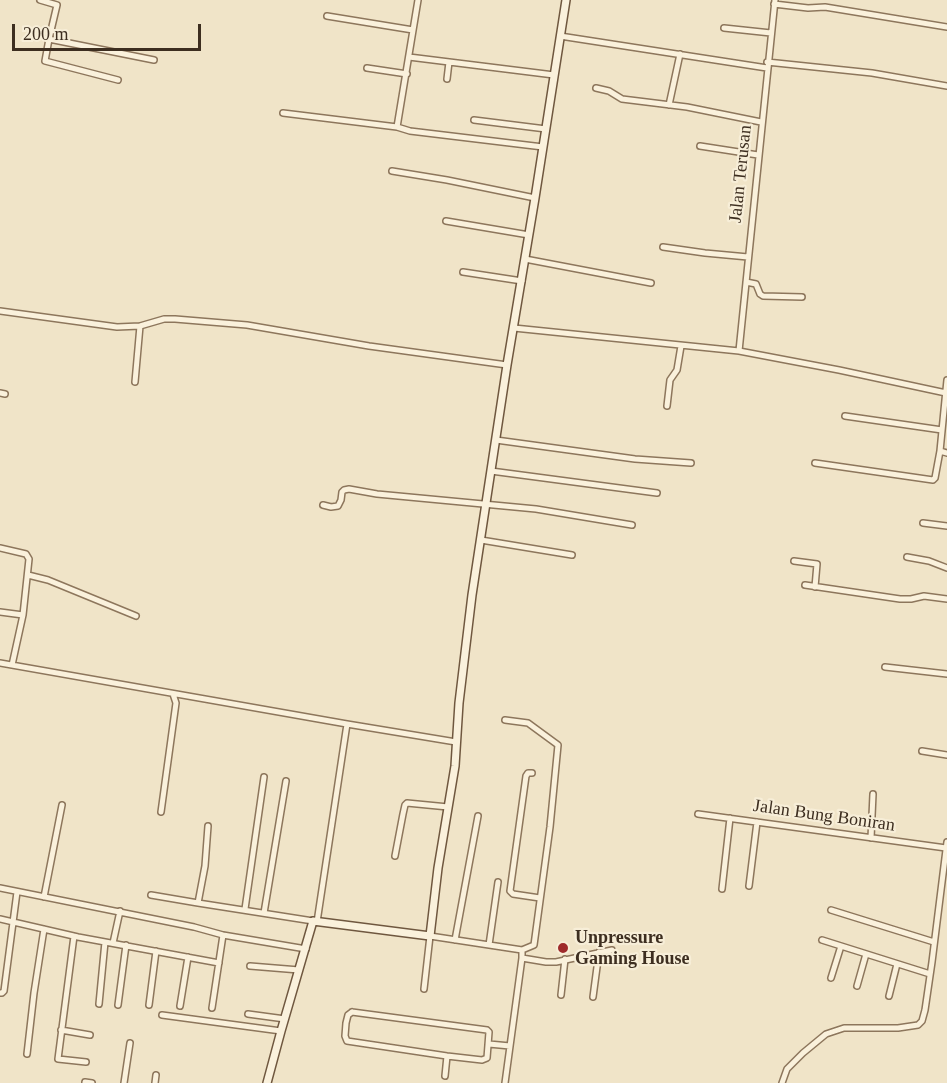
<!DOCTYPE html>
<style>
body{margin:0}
#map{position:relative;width:947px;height:1083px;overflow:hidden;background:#f0e4c8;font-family:"Times New Roman",serif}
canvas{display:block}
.scale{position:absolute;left:12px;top:24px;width:189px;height:27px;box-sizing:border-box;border:3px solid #3d2e20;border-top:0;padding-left:8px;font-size:18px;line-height:21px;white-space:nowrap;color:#3d2e20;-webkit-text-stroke:4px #f7eed8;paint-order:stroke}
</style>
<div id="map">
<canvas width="947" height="1083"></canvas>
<div class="scale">200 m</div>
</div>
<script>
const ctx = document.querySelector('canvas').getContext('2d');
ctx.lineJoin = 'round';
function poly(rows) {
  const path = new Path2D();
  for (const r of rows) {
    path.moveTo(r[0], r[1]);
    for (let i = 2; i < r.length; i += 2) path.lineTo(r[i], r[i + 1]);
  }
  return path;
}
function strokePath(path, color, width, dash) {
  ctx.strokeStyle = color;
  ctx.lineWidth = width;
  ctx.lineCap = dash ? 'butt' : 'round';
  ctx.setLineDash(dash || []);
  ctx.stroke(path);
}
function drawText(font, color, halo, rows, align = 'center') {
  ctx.font = font + ' "Times New Roman",serif';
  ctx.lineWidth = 4.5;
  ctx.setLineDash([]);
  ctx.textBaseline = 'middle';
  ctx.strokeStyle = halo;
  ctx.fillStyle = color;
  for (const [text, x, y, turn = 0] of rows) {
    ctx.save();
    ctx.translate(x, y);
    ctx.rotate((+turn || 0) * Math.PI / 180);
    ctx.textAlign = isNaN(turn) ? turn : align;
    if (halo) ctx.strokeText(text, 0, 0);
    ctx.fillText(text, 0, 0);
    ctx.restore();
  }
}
const street = poly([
 [40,0,57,5,49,39,154,60],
 [418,0,397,127,410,131,543,147],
 [774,4,808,8,825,7,947,27],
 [327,16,413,30],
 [724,28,771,33],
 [560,36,767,68],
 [49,39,45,61,118,80],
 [409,57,554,75],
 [767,62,872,73,947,86],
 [367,68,407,74],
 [447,79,449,62],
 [596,88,609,91,622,99,687,107,761,122],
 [669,105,680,54],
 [283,113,397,127],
 [474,120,546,129],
 [700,146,758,155],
 [392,171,447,180,535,198],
 [446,221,529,235],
 [663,247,705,253,748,257],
 [525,259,651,283],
 [463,272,522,281],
 [746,282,756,284,760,294,763,296,802,297],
 [0,311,117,327,140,326,164,319,175,319,247,325,369,346,507,365],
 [514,328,739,351,839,370,946,393],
 [739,351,775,0],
 [947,380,940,451,947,453],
 [135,382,140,326],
 [0,393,5,394],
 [667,406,670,380,677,370,681,346],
 [845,416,942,430],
 [496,440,635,459,691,463],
 [815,463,933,480,935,478,940,451],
 [491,471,657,493],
 [323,505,331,507,338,506,341,500,342,492,344,490,349,489,377,494,536,509,632,525],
 [923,523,947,526],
 [481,540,572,555],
 [0,548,26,554,29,559,23,615,12,665],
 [907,557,929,561,947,568],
 [794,561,817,564,815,587],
 [28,575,48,580,136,616],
 [805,585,900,599,911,599,924,596,947,599],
 [0,612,23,615],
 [0,663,347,724,456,742],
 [885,667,947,674],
 [505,720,528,723,558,745,550,827,534,945,522,950],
 [922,751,947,755],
 [532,773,528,773,526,776,510,891,513,894,540,898],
 [161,812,176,703,173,694],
 [698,814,946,848],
 [208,826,205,866,198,903,313,921],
 [871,838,873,794],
 [395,856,403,814,405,805,407,803,448,807],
 [749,886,757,822],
 [0,888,194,927,223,935,306,949],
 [722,889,730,818],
 [151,895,198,903],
 [44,897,62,805],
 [245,909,264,777],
 [831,910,934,942],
 [264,913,286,781],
 [0,919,78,937,219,963],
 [317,922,347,724],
 [74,936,58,1059,86,1062],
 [455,940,478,816],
 [822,940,930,974],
 [113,943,120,911],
 [489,945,498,882],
 [522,958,546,962,556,962,612,950],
 [250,966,299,970],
 [831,978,841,946],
 [857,986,866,954],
 [424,989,430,936,522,950,522,958,505,1083],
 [0,993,2,993,4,991,17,892],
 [561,995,565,959],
 [889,996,897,964],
 [593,997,599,952],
 [99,1004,105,942],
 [118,1005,126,945],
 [149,1005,156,951],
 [180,1006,188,957],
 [212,1008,223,935],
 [352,1012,487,1030,489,1032,487,1058,482,1060,447,1056,347,1041,345,1036,346,1023,348,1015,352,1012],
 [248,1014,285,1019],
 [162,1015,281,1031],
 [61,1030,90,1035],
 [489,1044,510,1046],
 [27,1054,34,993,44,929],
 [445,1076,447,1056],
 [85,1082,92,1083],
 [124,1083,130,1043],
 [155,1083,156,1075],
 [782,1083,787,1069,803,1053,826,1034,844,1028,898,1028,918,1025,922,1021,925,1010,932,962,947,842]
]);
const secondary = poly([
 [267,1083,281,1031,313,921,430,936,438,868,455,766,459,703,472,595,507,365,535,198,566,0]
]);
strokePath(street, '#8d765c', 8);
strokePath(secondary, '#6f573f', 10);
strokePath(street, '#faf1dc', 5);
strokePath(secondary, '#faf1dc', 7);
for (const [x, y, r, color] of [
 [563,948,6,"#9e2a2b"]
]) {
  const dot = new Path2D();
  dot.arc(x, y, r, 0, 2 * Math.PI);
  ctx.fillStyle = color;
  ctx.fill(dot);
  strokePath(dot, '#f7eed8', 2);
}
drawText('18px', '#3d2e20', '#f7eed8', [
 ["Jalan Terusan",741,174,-84],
 ["Jalan Bung Boniran",824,816,8]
]);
drawText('bold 18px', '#3d2e20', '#f7eed8', [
 ["Unpressure",575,938],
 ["Gaming House",575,959]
], 'left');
</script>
